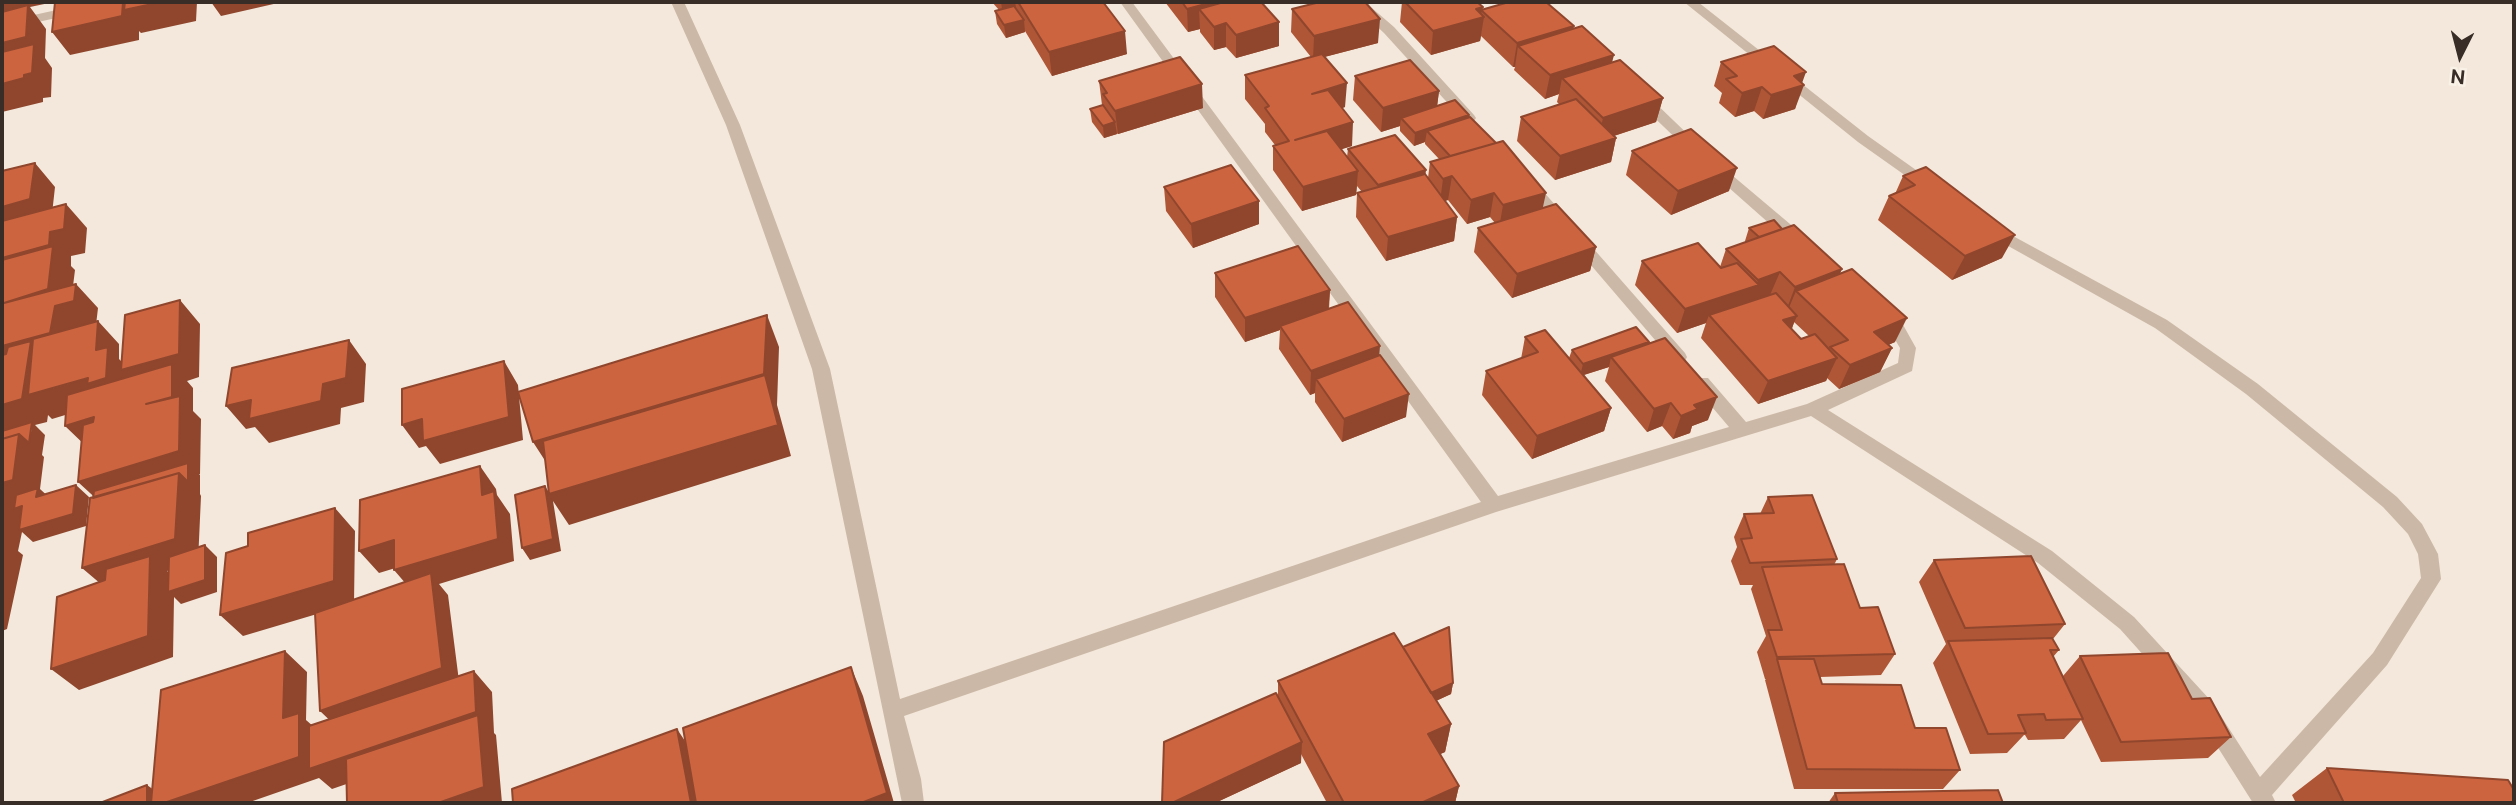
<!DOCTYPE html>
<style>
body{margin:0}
#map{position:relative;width:2516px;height:805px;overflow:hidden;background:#f3e8db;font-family:"Public Sans",sans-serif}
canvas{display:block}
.frame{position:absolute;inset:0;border:4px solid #382d27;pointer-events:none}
.north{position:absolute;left:2425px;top:21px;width:70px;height:70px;-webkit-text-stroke:5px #faf2e7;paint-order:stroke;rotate:186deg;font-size:19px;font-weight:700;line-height:28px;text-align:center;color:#382d27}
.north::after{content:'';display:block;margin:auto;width:24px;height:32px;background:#382d27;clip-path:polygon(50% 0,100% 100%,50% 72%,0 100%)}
</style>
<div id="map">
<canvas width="2516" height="805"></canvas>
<div class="frame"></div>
<div class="north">N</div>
</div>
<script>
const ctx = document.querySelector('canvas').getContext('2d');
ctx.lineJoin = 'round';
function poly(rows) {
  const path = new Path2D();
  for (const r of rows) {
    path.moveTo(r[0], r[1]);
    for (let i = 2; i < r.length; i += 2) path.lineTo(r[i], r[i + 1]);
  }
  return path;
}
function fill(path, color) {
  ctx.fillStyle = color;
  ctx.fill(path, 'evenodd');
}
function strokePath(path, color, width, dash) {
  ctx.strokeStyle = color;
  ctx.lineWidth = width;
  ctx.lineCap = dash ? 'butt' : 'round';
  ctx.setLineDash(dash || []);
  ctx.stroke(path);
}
fill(poly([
 [93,2,117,2,110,6,2,30,2,22,93,2],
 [671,2,684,2,740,125,830,369,900,699,1481,502,1120,2,1132,2,1498,496,1729,427,1696,388,1693,383,1696,378,1708,378,1746,422,1807,404,1898,363,1900,348,1890,331,1876,315,1884,309,1890,311,1902,323,1916,348,1912,371,1828,410,2052,551,2134,617,2212,702,2260,777,2373,653,2421,578,2418,554,2408,534,2383,507,2246,394,2155,328,1985,233,1983,229,1985,225,1991,224,2167,320,2258,384,2397,497,2422,524,2438,554,2441,579,2387,665,2272,795,2276,803,2253,803,2198,716,2120,629,2038,563,1811,416,1496,512,904,716,921,779,924,803,902,803,812,369,726,125,671,2],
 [1351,2,1365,2,1394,27,1474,115,1476,118,1474,121,1464,121,1384,33,1351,2],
 [1684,2,1698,2,1868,136,1933,182,1936,185,1933,188,1923,188,1858,142,1684,2],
 [1642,94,1647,95,1700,146,1702,149,1700,152,1690,152,1637,101,1637,95,1642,94],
 [1715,163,1720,165,1809,240,1811,244,1809,248,1797,248,1710,171,1708,168,1710,165,1715,163],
 [1530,180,1535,182,1685,353,1687,357,1685,361,1673,361,1525,188,1522,185,1530,180]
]), '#ccb8a6');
fill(poly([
 [992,2,1111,2,1105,4,1127,54,1052,76,1025,31,1025,32,1006,38,997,24,995,11,999,10],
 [1165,2,1261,2,1279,46,1236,58,1226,47,1214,50,1200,32,1200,29,1188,32],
 [1402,2,1477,2,1483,7,1482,10,1573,29,1612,62,1663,98,1656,122,1614,136,1616,138,1611,162,1555,180,1517,141,1521,117,1560,105,1557,102,1559,94,1545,99,1514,70,1515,67,1513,67,1481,36,1480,41,1431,55,1400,22],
 [1292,9,1378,43,1324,57,1345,107,1342,108,1352,146,1341,149,1347,157,1348,149,1425,175,1428,178,1430,162,1439,159,1425,144,1425,142,1414,146,1400,131,1400,126,1381,132,1353,100,1355,76,1439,91,1437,106,1469,115,1469,117,1543,208,1596,247,1590,271,1512,298,1474,252,1478,228,1495,223,1490,217,1467,224,1448,200,1445,201,1457,217,1454,241,1386,261,1356,217,1357,193,1362,192,1357,186,1356,195,1302,211,1273,170,1273,146,1275,145,1265,132,1265,124,1245,99,1245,75,1311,57,1291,32],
 [1721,62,1802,83,1795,109,1763,119,1754,111,1735,117,1719,103,1722,93,1714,86],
 [1099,81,1203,108,1118,134,1116,133,1117,134,1104,138,1092,122,1090,109,1102,105],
 [1632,151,1729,191,1671,215,1626,175],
 [1926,167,2002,258,1952,280,1878,220,1889,196,1895,194,1903,176],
 [1164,187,1259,224,1193,248,1166,211],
 [1749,228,1782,229,1840,273,1895,342,1888,345,1892,348,1880,372,1839,389,1827,378,1826,381,1758,404,1701,338,1706,323,1677,333,1635,285,1642,261,1720,267,1726,249,1746,242,1745,241],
 [1794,322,1809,336,1801,339,1792,329],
 [1215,273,1330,290,1329,309,1379,355,1406,417,1342,442,1315,402,1315,393,1310,395,1279,349,1280,330,1245,342,1215,297],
 [1525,337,1569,358,1572,350,1648,344,1708,420,1692,426,1690,433,1673,439,1662,426,1647,432,1605,381,1609,367,1584,375,1611,408,1604,431,1532,459,1482,395,1486,371,1521,359],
 [1768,497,1837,559,1834,565,1860,608,1895,654,1881,675,1820,677,1822,684,1915,728,1960,770,1943,789,1794,789,1765,680,1766,679,1765,679,1757,652,1766,636,1751,589,1753,585,1740,585,1731,561,1737,547,1734,537,1744,514,1760,514],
 [1934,560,2065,624,2053,639,2059,650,2053,657,2063,676,2080,656,2192,699,2231,737,2208,758,2101,762,2081,720,2064,739,2028,740,2025,735,2024,735,2007,753,1970,754,1933,663,1946,644,1919,582],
 [1403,647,1453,683,1451,694,1436,701,1451,724,1445,752,1440,754,1459,786,1455,803,1327,803,1301,754,1301,763,1215,803,1162,803,1278,696,1278,681],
 [2327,768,2514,803,2296,803,2292,795],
 [1835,793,2003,803,1828,803]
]), '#af5637');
fill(poly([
 [2,2,54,2,30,7,46,29,45,58,52,68,51,97,43,98,43,102,2,112,2,43,4,12,2,9],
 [123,2,197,2,196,21,141,33,139,31,139,40,70,55,52,32],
 [211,2,278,2,278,3,221,16],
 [1001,2,1015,2,1017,12,1003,16],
 [1213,2,1248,2,1199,9,1200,29,1188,32,1187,9],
 [1483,7,1480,18,1484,17,1480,41,1431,55,1433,31,1476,9],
 [1380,19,1378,43,1313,60,1314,36],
 [1024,20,1025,32,1006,38,1004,25],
 [1279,22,1279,46,1236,58,1236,35],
 [1226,23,1226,47,1214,50,1214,27],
 [1574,26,1569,50,1518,46,1515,67,1513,67,1517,43],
 [1125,31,1127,54,1052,76,1049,52],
 [1614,55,1608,78,1562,78,1559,94,1545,99,1550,75],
 [1806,72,1801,86,1804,85,1795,109,1763,119,1771,95,1794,76],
 [1347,83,1345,107,1312,118,1312,94],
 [1202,84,1203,108,1118,134,1115,111],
 [1762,87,1754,111,1735,117,1742,93],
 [1439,91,1436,115,1401,118,1400,126,1381,132,1383,108],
 [1663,98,1656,122,1598,141,1603,118],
 [1469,115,1468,128,1427,131,1425,142,1414,146,1415,133],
 [1115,122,1117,134,1104,138,1103,126],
 [1353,122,1352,146,1295,164,1295,140],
 [1616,138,1611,162,1555,180,1560,156],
 [35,163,55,187,51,223,2,241,2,207],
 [1737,168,1729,191,1671,215,1678,191],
 [1426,170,1423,194,1376,209,1378,185],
 [1358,171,1356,195,1302,211,1303,187],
 [1452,176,1448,200,1440,202,1443,179],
 [1494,193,1490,217,1467,224,1471,200],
 [1546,193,1541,216,1499,229,1503,205],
 [1259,201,1259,224,1193,248,1191,224],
 [66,204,87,228,85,253,71,256,71,266,75,270,71,302,74,301,76,284,98,308,96,325,77,330,73,356,52,362,54,364,51,389,88,378,92,382,106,378,107,362,96,350,98,321,119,344,119,359,128,368,179,354,180,300,200,324,199,377,187,381,193,388,193,411,201,419,200,474,199,474,200,475,200,494,201,496,198,562,167,571,174,578,174,590,205,580,205,545,217,557,217,592,181,604,174,597,173,657,79,690,51,669,148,636,150,577,108,590,82,568,175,539,177,502,105,525,91,513,178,486,178,481,102,504,78,482,179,451,179,424,168,428,146,404,172,397,172,385,143,394,129,378,128,401,110,407,105,403,52,419,48,415,47,422,35,425,45,435,42,455,44,457,40,489,52,500,50,509,39,499,38,502,23,507,36,519,27,522,22,517,21,521,24,524,23,529,73,514,76,485,89,497,86,526,33,542,22,532,18,551,23,555,7,629,2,631,2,483,13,480,15,464,2,467,2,451,17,446,19,434,29,443,32,427,2,435,2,405,22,399,27,369,2,376,2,346,50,333,53,319,27,326,4,303,48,289,50,275,2,288,2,258,49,245,50,232,64,229],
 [1457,217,1454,241,1386,261,1388,237],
 [2015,235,2002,258,1952,280,1965,256],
 [1596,247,1590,271,1512,298,1517,274],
 [1842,269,1832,293,1796,291,1788,310,1786,311,1795,287],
 [1780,272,1770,295,1709,315,1706,323,1677,333,1685,309,1756,286,1758,280],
 [1330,290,1328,313,1280,326,1280,330,1245,342,1245,318],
 [767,315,779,347,777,405,791,456,569,525,553,501,561,551,530,560,522,548,545,486,550,494,553,473,533,442],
 [1797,316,1787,339,1783,320],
 [1907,318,1895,342,1863,356,1874,332],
 [349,340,366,364,364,402,341,408,340,424,269,443,255,427,246,429,226,406,323,384],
 [1649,342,1645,354,1611,357,1609,367,1580,376,1583,364],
 [1380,346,1378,369,1316,379,1315,393,1310,395,1311,371],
 [1892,348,1880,372,1839,389,1850,365],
 [1837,358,1826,381,1758,404,1768,381],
 [504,361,518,385,523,440,440,464,426,446,419,448,402,425],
 [1409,394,1406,417,1342,442,1344,419],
 [1717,397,1708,420,1692,426,1690,433,1673,439,1681,416,1694,405],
 [1671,403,1662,426,1647,432,1654,409],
 [1611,408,1604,431,1532,459,1537,436],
 [94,417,89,449,65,426],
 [480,466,496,489,497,495,510,514,514,561,439,584,448,595,460,689,342,732,320,711,413,592,394,570,482,495],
 [335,508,355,531,354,603,243,636,220,615],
 [394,540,412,563,379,573,359,551],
 [285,651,307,672,306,720,322,734,474,671,492,692,494,733,496,735,502,803,438,803,480,738,332,789,319,778,247,803,147,803,147,785,169,801,283,718],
 [851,667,863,696,894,803,861,803],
 [1453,683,1451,694,1420,708,1423,697],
 [1451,724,1445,752,1423,762,1428,734],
 [677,729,695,756,705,803,691,803],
 [1302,742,1301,763,1215,803,1172,803],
 [1459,786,1455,803,1421,803]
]), '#8f462d');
const building = poly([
 [55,2,123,2,122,16,52,32,55,2],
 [125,2,162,2,124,10,125,2],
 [1018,2,1103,2,1125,31,1049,52,1018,2],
 [1182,2,1213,2,1187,9,1182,2],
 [1224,2,1261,2,1279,22,1236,35,1226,23,1214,27,1199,9,1224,2],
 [1320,2,1365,2,1380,19,1314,36,1292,9,1320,2],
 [1405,2,1477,2,1483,7,1476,9,1484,17,1433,31,1405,2],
 [1509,2,1546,2,1574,26,1517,43,1481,10,1509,2],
 [28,5,26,37,2,43,2,12,28,5],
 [1014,6,1024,20,1004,25,995,11,1014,6],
 [1582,26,1614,55,1550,75,1518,46,1582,26],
 [34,44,32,73,24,75,24,78,2,84,2,52,34,44],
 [1774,46,1806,72,1794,76,1804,85,1771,95,1762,87,1742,93,1726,79,1737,76,1721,62,1774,46],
 [1322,54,1347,83,1312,94,1328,90,1353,122,1295,140,1327,131,1358,171,1303,187,1273,146,1289,141,1265,108,1269,106,1245,75,1322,54],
 [1180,57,1202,84,1115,111,1103,94,1107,93,1099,81,1180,57],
 [1410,60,1439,91,1383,108,1355,76,1410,60],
 [1620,60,1663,98,1603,118,1562,78,1620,60],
 [1576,99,1616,138,1560,156,1521,117,1576,99],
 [1455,100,1469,115,1415,133,1401,118,1455,100],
 [1103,105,1115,122,1103,126,1090,109,1103,105],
 [1470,117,1496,143,1450,156,1427,131,1470,117],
 [1691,129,1737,168,1678,191,1632,151,1691,129],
 [1395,135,1426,170,1378,185,1348,149,1395,135],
 [1503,141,1546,193,1503,205,1494,193,1471,200,1452,176,1443,179,1430,162,1503,141],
 [35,163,30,199,2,207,2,171,35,163],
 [1231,165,1259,201,1191,224,1164,187,1231,165],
 [1926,167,2015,235,1965,256,1889,196,1915,185,1903,176,1926,167],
 [1425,174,1457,217,1388,237,1357,193,1425,174],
 [66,204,64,229,50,232,49,245,2,258,2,221,66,204],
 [1556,204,1596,247,1517,274,1478,228,1556,204],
 [1774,220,1782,229,1759,237,1749,228,1774,220],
 [1794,225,1842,269,1795,287,1780,272,1758,280,1726,249,1794,225],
 [1698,243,1721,268,1737,263,1759,285,1685,309,1642,261,1698,243],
 [53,246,48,289,4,303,76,284,74,301,55,306,50,333,2,346,2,260,53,246],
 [1298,246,1330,290,1245,318,1215,273,1298,246],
 [1852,269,1907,318,1874,332,1892,348,1850,365,1830,347,1848,340,1796,291,1852,269],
 [1776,293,1797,316,1783,320,1801,339,1815,334,1837,358,1768,381,1709,315,1776,293],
 [180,300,179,354,121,370,125,315,180,300],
 [1348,302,1380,346,1311,371,1280,326,1348,302],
 [767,315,764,374,533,442,518,392,767,315],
 [98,321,96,350,108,347,106,378,87,384,88,378,28,395,33,339,98,321],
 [1636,327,1649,342,1583,364,1572,350,1636,327],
 [1545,330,1611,408,1537,436,1486,371,1538,352,1525,337,1545,330],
 [1665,338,1717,397,1694,405,1698,409,1681,416,1671,403,1654,409,1611,357,1665,338],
 [349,340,346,378,323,384,321,401,249,419,251,400,226,406,232,368,349,340],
 [31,341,22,399,2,405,2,355,6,354,8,347,31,341],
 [1380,355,1409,394,1344,419,1316,379,1380,355],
 [504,361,509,417,423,441,422,419,402,425,402,389,504,361],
 [172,364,172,397,146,404,180,396,179,451,78,482,83,425,93,422,94,417,65,426,67,395,172,364],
 [765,375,778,425,549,494,543,441,765,375],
 [32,422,29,443,19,434,2,439,2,431,32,422],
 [19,434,13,480,2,483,2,439,19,434],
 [188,463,188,482,179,473,93,498,94,491,188,463],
 [480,466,482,495,494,491,498,539,394,570,394,540,359,551,360,500,480,466],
 [179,473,175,539,82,568,90,498,179,473],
 [76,485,73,514,19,530,22,506,14,509,16,495,38,488,36,497,76,485],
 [545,486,553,539,522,548,515,495,545,486],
 [1812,495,1837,559,1750,563,1741,539,1752,538,1744,514,1774,513,1768,497,1812,495],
 [335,508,334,581,220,615,226,553,248,546,248,533,335,508],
 [205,545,205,580,168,592,169,557,205,545],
 [150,556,148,636,51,669,57,597,105,580,106,569,150,556],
 [2031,556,2065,624,1965,628,1934,560,2031,556],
 [1844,564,1860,608,1878,607,1895,654,1777,657,1768,630,1782,630,1762,567,1844,564],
 [431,573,442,668,320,711,315,613,431,573],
 [1449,627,1453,683,1431,693,1403,647,1449,627],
 [1394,633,1451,724,1428,734,1459,786,1421,803,1344,803,1278,681,1394,633],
 [2052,638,2059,650,2050,650,2083,719,2046,720,2044,714,2018,715,2026,733,1988,734,1948,641,2052,638],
 [285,651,283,718,299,713,299,757,164,803,151,803,161,690,285,651],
 [2168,653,2192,699,2210,698,2231,737,2121,742,2080,656,2168,653],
 [1777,659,1814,659,1822,684,1901,685,1915,728,1946,728,1960,770,1807,769,1777,659],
 [851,667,887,793,861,803,696,803,683,728,851,667],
 [474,671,476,712,309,769,309,726,474,671],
 [1276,693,1302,742,1172,803,1162,803,1164,742,1276,693],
 [478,715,484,787,438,803,347,803,346,759,478,715],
 [677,729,691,803,513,803,512,789,677,729],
 [2327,768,2508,780,2514,790,2514,803,2344,803,2327,768],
 [147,785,147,803,100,803,147,785],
 [1998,790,2003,803,1838,803,1835,793,1998,790]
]);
fill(building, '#cc6440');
strokePath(building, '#8f462d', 2);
</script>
